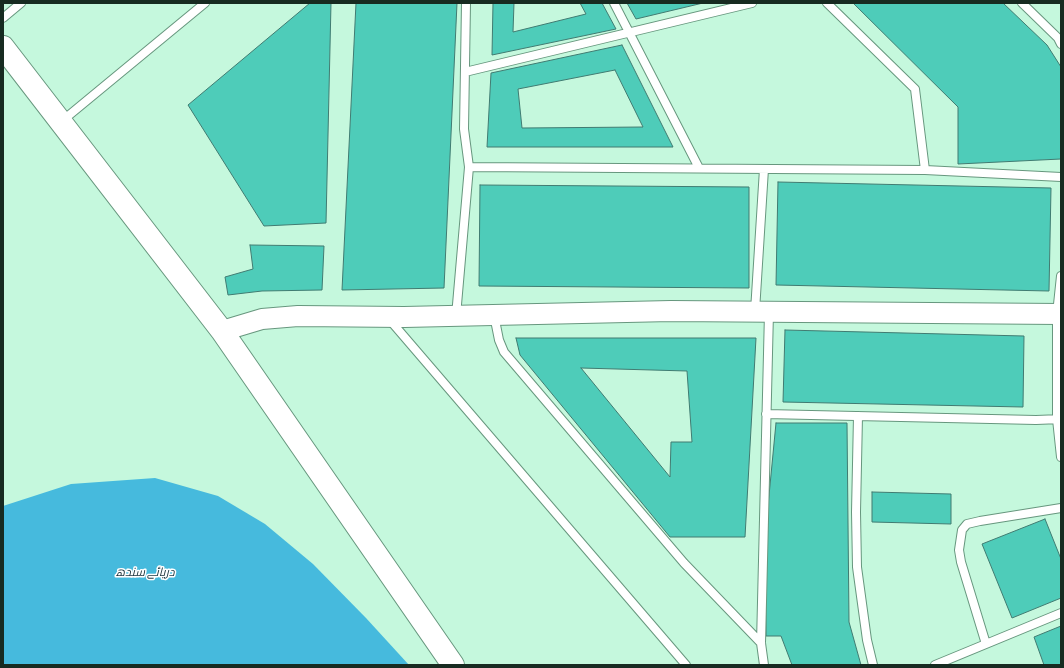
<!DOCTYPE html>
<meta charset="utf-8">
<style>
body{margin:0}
#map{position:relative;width:1064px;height:668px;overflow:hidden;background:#c5f8dd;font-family:Literata,serif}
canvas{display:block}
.frame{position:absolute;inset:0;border:4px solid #172b21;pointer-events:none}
</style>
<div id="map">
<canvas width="1064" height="668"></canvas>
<div class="frame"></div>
</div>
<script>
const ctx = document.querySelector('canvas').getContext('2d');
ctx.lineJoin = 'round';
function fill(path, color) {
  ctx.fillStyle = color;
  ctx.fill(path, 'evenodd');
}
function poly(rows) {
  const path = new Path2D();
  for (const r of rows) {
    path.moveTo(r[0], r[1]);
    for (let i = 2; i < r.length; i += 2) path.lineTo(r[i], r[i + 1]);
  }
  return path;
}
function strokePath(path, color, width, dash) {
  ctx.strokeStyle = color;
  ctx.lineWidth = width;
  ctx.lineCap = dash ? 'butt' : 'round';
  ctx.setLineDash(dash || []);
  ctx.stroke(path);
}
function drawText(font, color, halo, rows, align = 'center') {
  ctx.font = font + ' Literata,Cairo,serif';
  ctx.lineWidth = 3;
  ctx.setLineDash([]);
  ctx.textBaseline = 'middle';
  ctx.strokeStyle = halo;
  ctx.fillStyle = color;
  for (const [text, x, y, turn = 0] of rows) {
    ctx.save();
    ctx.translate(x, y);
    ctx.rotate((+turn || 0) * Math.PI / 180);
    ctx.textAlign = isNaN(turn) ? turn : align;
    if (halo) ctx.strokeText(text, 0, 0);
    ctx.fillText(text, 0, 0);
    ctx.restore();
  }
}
fill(poly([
 [155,478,218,496,265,524,313,564,366,618,409,665,3,665,3,506,71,484]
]), '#46badd');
const building = poly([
 [310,3,331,3,326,223,264,226,188,105,310,3],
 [356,3,457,3,444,288,342,290,356,3],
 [493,3,514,3,513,32,586,14,580,3,602,3,616,29,492,55,493,3],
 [627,3,703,3,636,19,627,3],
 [853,3,1003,3,1047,45,1061,67,1061,159,958,164,958,107,853,3],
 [622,45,673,147,487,147,491,73,622,45],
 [615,70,643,127,522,128,518,89,615,70],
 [778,182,1051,188,1049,291,776,285,778,182],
 [480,185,749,187,749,288,479,286,480,185],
 [250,245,324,246,322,290,262,291,228,295,225,277,253,269,250,245],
 [785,330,1024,336,1023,407,783,402,785,330],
 [516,338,756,338,745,537,670,537,520,355,516,338],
 [581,368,687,371,692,442,671,442,670,477,581,368],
 [776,423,847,423,849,622,861,665,792,665,781,636,766,636,765,537,776,423],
 [872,492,951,494,951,524,872,522,872,492],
 [1045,519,1061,559,1061,598,1012,618,982,544,1045,519],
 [1061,626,1061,665,1044,665,1034,637,1061,626]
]);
fill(building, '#4eccb9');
strokePath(building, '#407b71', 1);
const service = poly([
 [614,3,699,168],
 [827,3,915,89,925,170],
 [1022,3,1058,38,1061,44],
 [3,18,21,3],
 [465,72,752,3],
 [62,121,205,3],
 [469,167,925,170,1061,177],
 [1061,276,1057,314,1057,419,1061,457],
 [755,311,764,169],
 [494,315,499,340,504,352,684,563,761,643],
 [456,316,469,167,464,129,466,3],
 [389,319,686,665],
 [766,414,1036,420,1061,419],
 [858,416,856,512,857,567,867,640,873,665],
 [986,644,961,562,959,550,962,530,967,524,980,521,1061,508],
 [764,665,761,643,769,312],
 [935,665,1061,613]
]);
const tertiary = poly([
 [222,331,262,319,298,316,404,317,671,311,1061,314]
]);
const secondary = poly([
 [3,47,222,331,453,665]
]);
strokePath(service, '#67977e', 10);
strokePath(tertiary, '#67977e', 22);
strokePath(secondary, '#67977e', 24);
strokePath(service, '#fff', 8);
strokePath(tertiary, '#fff', 20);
strokePath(secondary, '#fff', 22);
drawText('italic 12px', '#1d363f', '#fff', [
 ["دریائے سندھ",145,572]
]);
</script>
